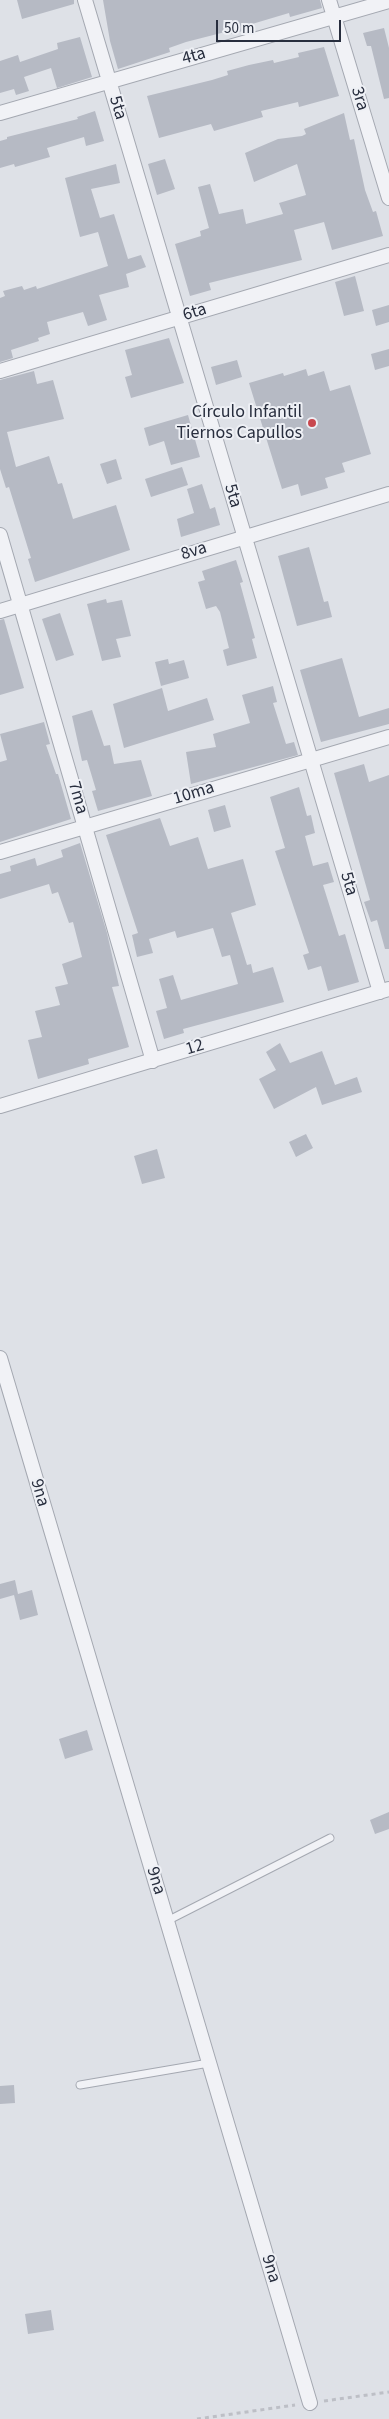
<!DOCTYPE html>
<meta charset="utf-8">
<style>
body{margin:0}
#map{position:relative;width:389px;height:2419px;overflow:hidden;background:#dee1e7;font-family:"Source Sans 3",sans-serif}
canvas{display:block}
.scale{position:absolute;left:216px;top:20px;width:125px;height:22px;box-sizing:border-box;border:2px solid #282e3e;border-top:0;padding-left:6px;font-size:15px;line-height:18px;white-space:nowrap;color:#282e3e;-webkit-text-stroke:4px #eef0f5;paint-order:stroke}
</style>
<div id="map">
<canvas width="389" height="2419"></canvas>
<div class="scale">50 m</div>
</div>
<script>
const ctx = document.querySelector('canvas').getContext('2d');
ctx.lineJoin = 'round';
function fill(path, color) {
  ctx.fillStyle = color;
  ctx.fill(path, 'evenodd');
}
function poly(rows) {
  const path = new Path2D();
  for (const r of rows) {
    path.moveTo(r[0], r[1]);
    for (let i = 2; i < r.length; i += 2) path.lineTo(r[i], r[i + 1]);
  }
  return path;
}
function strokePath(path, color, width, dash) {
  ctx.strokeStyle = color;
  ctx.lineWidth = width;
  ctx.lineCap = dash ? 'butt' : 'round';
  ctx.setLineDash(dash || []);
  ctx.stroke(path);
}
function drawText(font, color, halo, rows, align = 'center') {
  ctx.font = font + ' "Source Sans 3",sans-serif';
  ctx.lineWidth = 4;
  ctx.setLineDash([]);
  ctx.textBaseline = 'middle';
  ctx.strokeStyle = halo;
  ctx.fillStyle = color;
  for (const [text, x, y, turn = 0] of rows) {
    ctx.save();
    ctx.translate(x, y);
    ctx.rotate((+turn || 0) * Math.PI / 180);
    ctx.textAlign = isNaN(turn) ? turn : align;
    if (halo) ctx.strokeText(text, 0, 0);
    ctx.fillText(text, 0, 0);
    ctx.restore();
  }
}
fill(poly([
 [17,0,74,0,74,4,22,19],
 [103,0,320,0,322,8,290,17,289,13,242,27,243,31,230,34,229,31,186,42,169,48,170,52,118,69,110,41],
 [384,28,389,48,389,98,384,99,371,46,367,46,363,33],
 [80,37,92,77,57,88,51,68,24,77,29,91,16,95,14,89,0,93,0,61,18,55,20,62,58,49,57,43],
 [324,47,339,96,299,107,298,102,261,111,263,117,214,131,211,124,159,138,147,96,212,80,228,75,227,71,249,65,273,60,274,63,299,57,298,53],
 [95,111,104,141,86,146,84,137,47,148,50,157,15,167,14,164,0,168,0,141,7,139,7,137,78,119,77,117],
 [344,113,350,140,354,139,365,190,373,212,376,211,383,236,332,250,324,222,294,230,302,260,209,283,211,290,190,296,175,244,201,236,200,231,209,228,198,187,210,184,219,214,243,209,246,224,283,214,279,203,306,195,297,164,254,182,245,153,278,139,302,136,306,134,304,129],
 [165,159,175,189,157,195,148,164],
 [116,164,120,183,91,189,100,218,114,214,128,259,141,255,146,267,126,274,129,287,99,295,107,320,88,326,83,312,47,322,50,334,38,338,39,341,11,350,13,358,0,362,0,298,5,296,3,291,22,286,24,290,36,286,37,289,108,266,98,232,80,237,65,178],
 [355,276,364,311,344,316,335,282],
 [389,305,389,322,376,326,372,310],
 [169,338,184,383,131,398,125,377,132,375,125,350],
 [389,349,389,366,375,370,371,354],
 [237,360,242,377,216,385,211,367],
 [306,369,308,376,324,371,330,391,350,385,371,454,342,463,345,472,325,478,328,488,301,496,298,484,282,489,249,383,283,373,284,376],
 [34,371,37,384,53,380,64,419,7,432,16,467,49,456,58,484,62,483,73,519,116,505,130,550,35,582,28,559,31,558,9,487,6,488,0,469,0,380],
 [188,415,200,457,171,465,164,441,149,446,144,428],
 [116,459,122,479,107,484,100,464],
 [182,467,188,485,151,497,145,479],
 [202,484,210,509,215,507,220,525,181,537,177,519,194,513,187,489],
 [309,547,324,602,328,601,332,617,297,626,278,556],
 [236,560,243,582,240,583,255,638,252,639,257,658,227,666,223,650,229,648,220,612,216,606,206,609,198,582,205,580,202,571],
 [106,599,107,603,122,600,131,636,116,639,121,657,102,661,87,604],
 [60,613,74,655,56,661,42,619],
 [4,619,24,688,0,695,0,620],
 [342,658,359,717,389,708,389,724,321,742,300,670],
 [168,659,169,664,184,660,189,678,161,686,155,662],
 [273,686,277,702,273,703,286,744,294,742,298,755,191,784,186,752,216,747,213,734,250,723,242,695],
 [162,688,168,711,207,698,214,720,124,748,113,704],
 [92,710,104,746,110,745,114,764,141,760,152,796,98,811,92,791,96,790,87,760,82,761,72,716],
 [44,722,50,744,46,745,56,774,58,774,71,819,0,842,0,762,7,760,0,734],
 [364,764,369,782,389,775,389,949,385,949,377,920,371,922,364,902,370,900,334,773],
 [299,787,307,816,311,815,315,833,305,836,313,866,328,862,334,882,323,885,339,936,345,934,359,982,328,991,321,966,308,970,303,955,309,953,275,851,285,848,270,797],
 [225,805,231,827,214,832,208,810],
 [160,818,170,846,198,837,208,869,243,859,256,905,231,913,247,965,251,964,253,973,273,967,284,1002,183,1029,184,1033,164,1039,156,1011,167,1008,159,979,173,975,181,1000,238,984,230,955,222,957,213,928,177,938,175,931,149,939,153,953,137,957,132,935,138,933,106,835],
 [80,843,107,933,119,986,112,987,129,1047,88,1059,89,1064,38,1079,28,1040,42,1037,35,1011,60,1005,55,987,68,984,62,964,82,957,73,922,69,923,58,892,52,894,49,884,0,899,0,874,11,871,10,866,35,858,37,866,63,857,61,850],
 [280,1043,290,1063,322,1051,335,1085,357,1077,362,1092,322,1105,316,1087,274,1109,259,1079,276,1070,266,1052],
 [306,1134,313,1148,296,1157,289,1142],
 [157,1149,165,1178,142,1184,134,1156],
 [15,1580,18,1594,32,1590,38,1615,20,1620,14,1595,0,1599,0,1584],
 [87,1730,93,1750,65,1759,59,1739],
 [389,1812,389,1829,375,1834,370,1820],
 [14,2085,15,2103,0,2104,0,2086],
 [51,2310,54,2330,28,2334,25,2314]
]), '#b6bac4');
const service = poly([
 [167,1921,330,1838],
 [80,2085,209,2063]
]);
const minor = poly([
 [85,0,380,992],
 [329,0,389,198],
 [0,113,389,1],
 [0,371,389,255],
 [0,535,153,1061],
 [0,611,389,494],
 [0,852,389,737],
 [0,1106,389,989],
 [0,1358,310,2403]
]);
strokePath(service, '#a4a8b1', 9);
strokePath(minor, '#a4a8b1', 16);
strokePath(poly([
 [324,2401,389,2392],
 [197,2419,295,2405]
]), '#bdbfc6', 3, [4, 4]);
strokePath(service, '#f1f2f6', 7);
strokePath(minor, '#f1f2f6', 14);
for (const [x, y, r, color] of [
 [312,423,5,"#c8484f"]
]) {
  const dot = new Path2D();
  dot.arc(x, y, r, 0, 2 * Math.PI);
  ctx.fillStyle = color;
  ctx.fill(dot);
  strokePath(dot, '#eef0f5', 2);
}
drawText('18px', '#282e3e', '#eef0f5', [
 ["4ta",194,57,-16],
 ["3ra",359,99,73],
 ["5ta",117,108,73],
 ["6ta",195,313,-17],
 ["5ta",232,496,74],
 ["8va",194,552,-17],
 ["10ma",194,794,-17],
 ["7ma",77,798,74],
 ["5ta",348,884,74],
 ["12",195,1048,-17],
 ["9na",39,1493,74],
 ["9na",155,1881,73],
 ["9na",270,2269,73]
]);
drawText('18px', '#282e3e', '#eef0f5', [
 ["Círculo Infantil",302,413],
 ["Tiernos Capullos",302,434]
], 'right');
</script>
